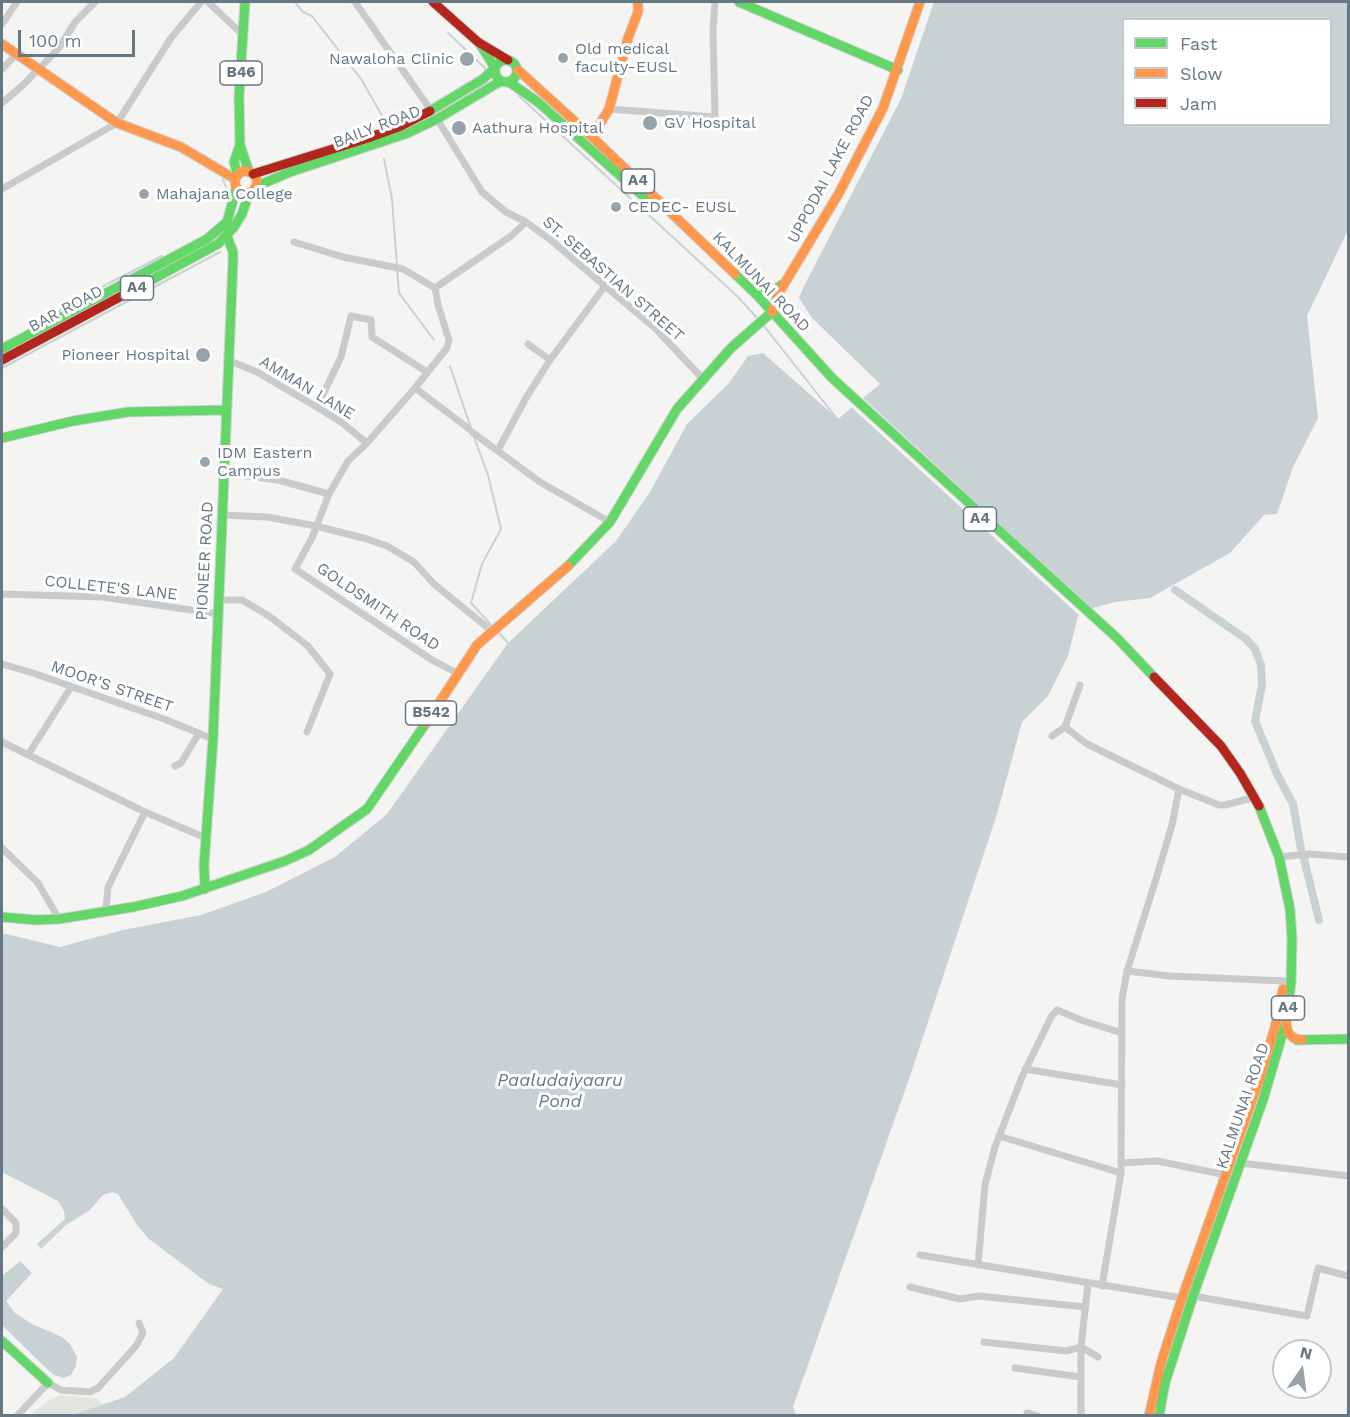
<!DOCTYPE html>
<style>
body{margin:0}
#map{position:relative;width:1350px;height:1417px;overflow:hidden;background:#f4f4f3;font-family:"Work Sans",sans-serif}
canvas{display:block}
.frame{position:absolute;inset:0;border:3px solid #657783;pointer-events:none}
.legend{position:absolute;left:1122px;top:18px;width:210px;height:108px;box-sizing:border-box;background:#fff;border:2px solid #c1c9cd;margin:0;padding:8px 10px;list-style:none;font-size:18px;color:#657783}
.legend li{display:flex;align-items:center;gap:12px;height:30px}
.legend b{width:30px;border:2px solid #c1c9cd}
.north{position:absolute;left:1272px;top:1339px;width:60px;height:60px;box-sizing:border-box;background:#fff;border:2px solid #c1c9cd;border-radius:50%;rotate:14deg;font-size:16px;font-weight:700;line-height:24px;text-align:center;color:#657783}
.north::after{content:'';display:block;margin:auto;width:21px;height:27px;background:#97a3aa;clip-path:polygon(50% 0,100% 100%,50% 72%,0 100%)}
.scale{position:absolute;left:18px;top:30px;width:117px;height:27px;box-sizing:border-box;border:3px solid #657783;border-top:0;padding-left:8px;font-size:18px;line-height:21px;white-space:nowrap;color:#657783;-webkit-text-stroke:4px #fff;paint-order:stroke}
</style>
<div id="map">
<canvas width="1350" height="1417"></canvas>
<div class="frame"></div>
<ul class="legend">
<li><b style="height:8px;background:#63d668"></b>Fast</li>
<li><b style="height:8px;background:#ff974d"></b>Slow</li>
<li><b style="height:8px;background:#b3261e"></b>Jam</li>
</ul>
<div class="north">N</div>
<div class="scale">100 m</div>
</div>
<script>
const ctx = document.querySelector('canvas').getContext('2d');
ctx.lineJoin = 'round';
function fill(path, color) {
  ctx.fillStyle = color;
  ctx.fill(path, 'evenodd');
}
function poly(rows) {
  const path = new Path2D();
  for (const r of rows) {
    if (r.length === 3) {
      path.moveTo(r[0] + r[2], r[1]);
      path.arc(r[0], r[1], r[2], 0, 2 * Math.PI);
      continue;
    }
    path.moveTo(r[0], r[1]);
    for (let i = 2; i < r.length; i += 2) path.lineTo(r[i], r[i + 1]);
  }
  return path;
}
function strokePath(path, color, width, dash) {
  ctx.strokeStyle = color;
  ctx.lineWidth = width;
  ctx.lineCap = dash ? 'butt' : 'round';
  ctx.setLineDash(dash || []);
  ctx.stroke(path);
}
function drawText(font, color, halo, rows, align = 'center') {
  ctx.font = font + ' "Work Sans",sans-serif';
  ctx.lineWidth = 6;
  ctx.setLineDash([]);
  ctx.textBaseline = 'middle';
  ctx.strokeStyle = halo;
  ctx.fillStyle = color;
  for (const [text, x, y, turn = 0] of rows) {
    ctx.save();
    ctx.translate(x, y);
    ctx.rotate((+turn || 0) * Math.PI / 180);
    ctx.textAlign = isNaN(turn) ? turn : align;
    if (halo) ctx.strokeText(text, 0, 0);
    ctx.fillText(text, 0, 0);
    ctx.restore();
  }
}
fill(poly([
 [60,1395,97,1398,102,1405,72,1415,30,1415,49,1400]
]), '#e3e6e0');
fill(poly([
 [934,2,1348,2,1348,230,1307,316,1318,418,1293,467,1277,514,1264,515,1230,553,1150,598,1115,602,1093,608,1078,616,1068,656,1048,696,1022,722,997,814,909,1079,793,1407,796,1415,72,1415,125,1397,174,1358,223,1289,209,1284,149,1239,137,1225,118,1194,112,1192,103,1195,90,1210,66,1225,41,1249,37,1244,65,1219,64,1211,58,1201,2,1172,2,933,60,947,123,930,201,915,266,892,335,857,387,814,508,643,616,541,650,492,687,424,729,383,748,356,763,353,838,419,880,384,812,318,799,298,805,284,901,99],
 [1124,20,1330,20,1330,124,1124,124],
 [20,1261,32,1273,6,1301,15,1313,32,1324,62,1337,70,1344,77,1357,76,1366,71,1375,63,1378,54,1375,48,1370,2,1325,2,1276]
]), '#c8d2d4');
fill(poly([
 [861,396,1094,611,1082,618,850,406]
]), '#f4f4f3');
strokePath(poly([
 [295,2,303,12,312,16,361,79,384,119,378,126],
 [448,33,485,68,485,71],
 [519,96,738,297,758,319],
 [384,159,392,199,399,293,434,340],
 [223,179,229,195],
 [40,322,90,293,162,256],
 [764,326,838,420],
 [450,366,471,428],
 [2,368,220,252],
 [474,437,488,475,501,529,482,564,471,603,492,626],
 [499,633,508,643]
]), '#c8d2d4', 2);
strokePath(poly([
 [1175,590,1246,639,1255,649,1261,665,1262,685,1255,721,1277,774,1293,804,1301,849],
 [1304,859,1319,920]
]), '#c8d2d4', 8);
const fast = poly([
 [739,2,898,70],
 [480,44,495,68],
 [506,71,11],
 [509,82,538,102,656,208],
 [430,111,483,79,495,68],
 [240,145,249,172],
 [238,175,234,162,240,145,239,96,245,2],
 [257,186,290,172,408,133,437,119,501,81],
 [735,274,757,295,832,378,1117,638,1154,677],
 [144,284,218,244,234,227,242,214,249,193],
 [757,295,770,293,783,284],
 [2,349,207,239,227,222,236,189],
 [2,438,73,421,128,412,227,410],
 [568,566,610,522,677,409,731,348,772,312],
 [205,889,204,865,213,739,233,261,233,252,227,236],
 [2,917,36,920,59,919,133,907,182,896,285,861,309,850,367,809,426,723],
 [1297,1040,1348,1039],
 [2,1341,48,1383],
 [1159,1416,1165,1383,1193,1296,1263,1100,1286,1022,1291,983,1292,939,1290,909,1279,857,1259,806]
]);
const slow = poly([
 [2,44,117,123,181,147,235,179],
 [518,70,592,137,735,274],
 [592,137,609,109,628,38,638,12,638,2],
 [246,182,11],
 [772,312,780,291,839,193,883,108,920,2],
 [426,723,477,645,568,566],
 [1286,1022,1288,1033,1294,1038,1302,1040],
 [1149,1416,1161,1363,1182,1298,1259,1081,1275,1027,1283,989]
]);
const jam = poly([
 [433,2,478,42,508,60],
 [253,174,368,138,401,126,430,111],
 [2,360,144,284],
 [1154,677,1221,746,1240,773,1259,806]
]);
strokePath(fast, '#d1d2d3', 11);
strokePath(slow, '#d1d2d3', 11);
strokePath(jam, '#d1d2d3', 11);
strokePath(poly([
 [208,2,243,35],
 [355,2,437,119,482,192,506,212,526,222,552,241,605,286,655,328,703,379],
 [2,24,17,2],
 [2,69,17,54],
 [2,103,23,85,58,49,76,21,95,2],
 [609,109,715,117,713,30,715,2],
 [2,189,117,123,171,38,201,2],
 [294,242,343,257,403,269,435,288],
 [528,344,550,360],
 [230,361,257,372,317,407,341,422,367,443],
 [415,388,468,428],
 [317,407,341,357,351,316,371,320,372,337,427,372],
 [472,432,540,482,610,522],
 [498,450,526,398,550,360,605,286],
 [224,473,278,480,329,494],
 [222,515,267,517,316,526,367,539,387,546,414,562,434,584,493,632],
 [2,594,103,597,218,614],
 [219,600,242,600,269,616,308,646,330,674,307,732],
 [2,664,33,673,164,719,213,739],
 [457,673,432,660,295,569,312,538,329,494,348,461,367,443,415,388,447,348,449,340,438,305,435,288,511,236,526,222],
 [1065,727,1080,685],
 [1052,736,1065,727,1087,744,1179,789],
 [2,742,145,812,206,838],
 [28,755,71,687],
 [175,766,181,763,199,733],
 [2,848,38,883,59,919],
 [1279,857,1309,854,1348,857],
 [106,911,108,887,145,812],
 [1127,971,1170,976,1285,981],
 [1025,1069,1122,1085],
 [999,1136,1121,1173],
 [1121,1163,1157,1161,1226,1175],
 [1241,1163,1348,1176],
 [2,1209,16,1223,16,1233,2,1247],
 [920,1255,1182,1298],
 [978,1265,985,1185,995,1147,1022,1077,1051,1017,1057,1010,1081,1020,1122,1033],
 [1102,1286,1121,1173,1122,999,1127,971,1156,879,1172,825,1179,789,1219,805,1225,805,1248,799],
 [910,1287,960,1299,979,1296,1085,1307],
 [1193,1296,1307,1316,1318,1268,1348,1276],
 [984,1342,1066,1351,1081,1347,1098,1357],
 [1015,1368,1081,1377],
 [1027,1413,1038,1416],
 [17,1416,48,1383,61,1390,90,1392,98,1388,136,1346,143,1333,139,1323],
 [1081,1416,1081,1347,1088,1283]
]), '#c9cacb', 7);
strokePath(fast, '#63d668', 9);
strokePath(slow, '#ff974d', 9);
strokePath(jam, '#b3261e', 9);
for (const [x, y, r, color] of [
 [563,58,6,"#97a3aa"],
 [467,59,8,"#97a3aa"],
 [650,123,8,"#97a3aa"],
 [459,128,8,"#97a3aa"],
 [144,194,6,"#97a3aa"],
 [616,207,6,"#97a3aa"],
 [203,355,8,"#97a3aa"],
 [205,462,6,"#97a3aa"]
]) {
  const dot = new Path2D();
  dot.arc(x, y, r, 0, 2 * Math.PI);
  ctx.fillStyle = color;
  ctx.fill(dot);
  strokePath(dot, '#fff', 2);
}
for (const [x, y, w] of [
 [241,73,42],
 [638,181,33],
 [137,288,33],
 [980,519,33],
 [431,713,51],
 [1288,1008,33]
]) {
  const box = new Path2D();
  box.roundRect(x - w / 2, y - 12, w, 24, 4.5);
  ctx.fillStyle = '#fff';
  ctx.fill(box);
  strokePath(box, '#657783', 1.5);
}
drawText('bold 15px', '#657783', null, [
 ["B46",241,73],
 ["A4",638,181],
 ["A4",137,288],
 ["A4",980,519],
 ["B542",431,713],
 ["A4",1288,1008]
]);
drawText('16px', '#657783', '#fff', [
 ["Old medical",575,49],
 ["faculty-EUSL",575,67],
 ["Nawaloha Clinic",454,59,"right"],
 ["GV Hospital",664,123],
 ["Aathura Hospital",472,128],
 ["Mahajana College",156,194],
 ["CEDEC- EUSL",628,207],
 ["Pioneer Hospital",190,355,"right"],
 ["IDM Eastern",217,453],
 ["Campus",217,471]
], 'left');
drawText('16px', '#657783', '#fff', [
 ["BAILY ROAD",377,127,-21],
 ["UPPODAI LAKE ROAD",831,169,-62],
 ["ST. SEBASTIAN STREET",613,279,41],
 ["KALMUNAI ROAD",761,282,46],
 ["BAR ROAD",66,309,-28],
 ["AMMAN LANE",307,388,31],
 ["PIONEER ROAD",205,561,-87],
 ["COLLETE'S LANE",111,588,6],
 ["GOLDSMITH ROAD",378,607,34],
 ["MOOR'S STREET",112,687,19],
 ["KALMUNAI ROAD",1243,1106,-71]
]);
drawText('italic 18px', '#60797f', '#fff', [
 ["Paaludaiyaaru",560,1081],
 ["Pond",560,1102]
]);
</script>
